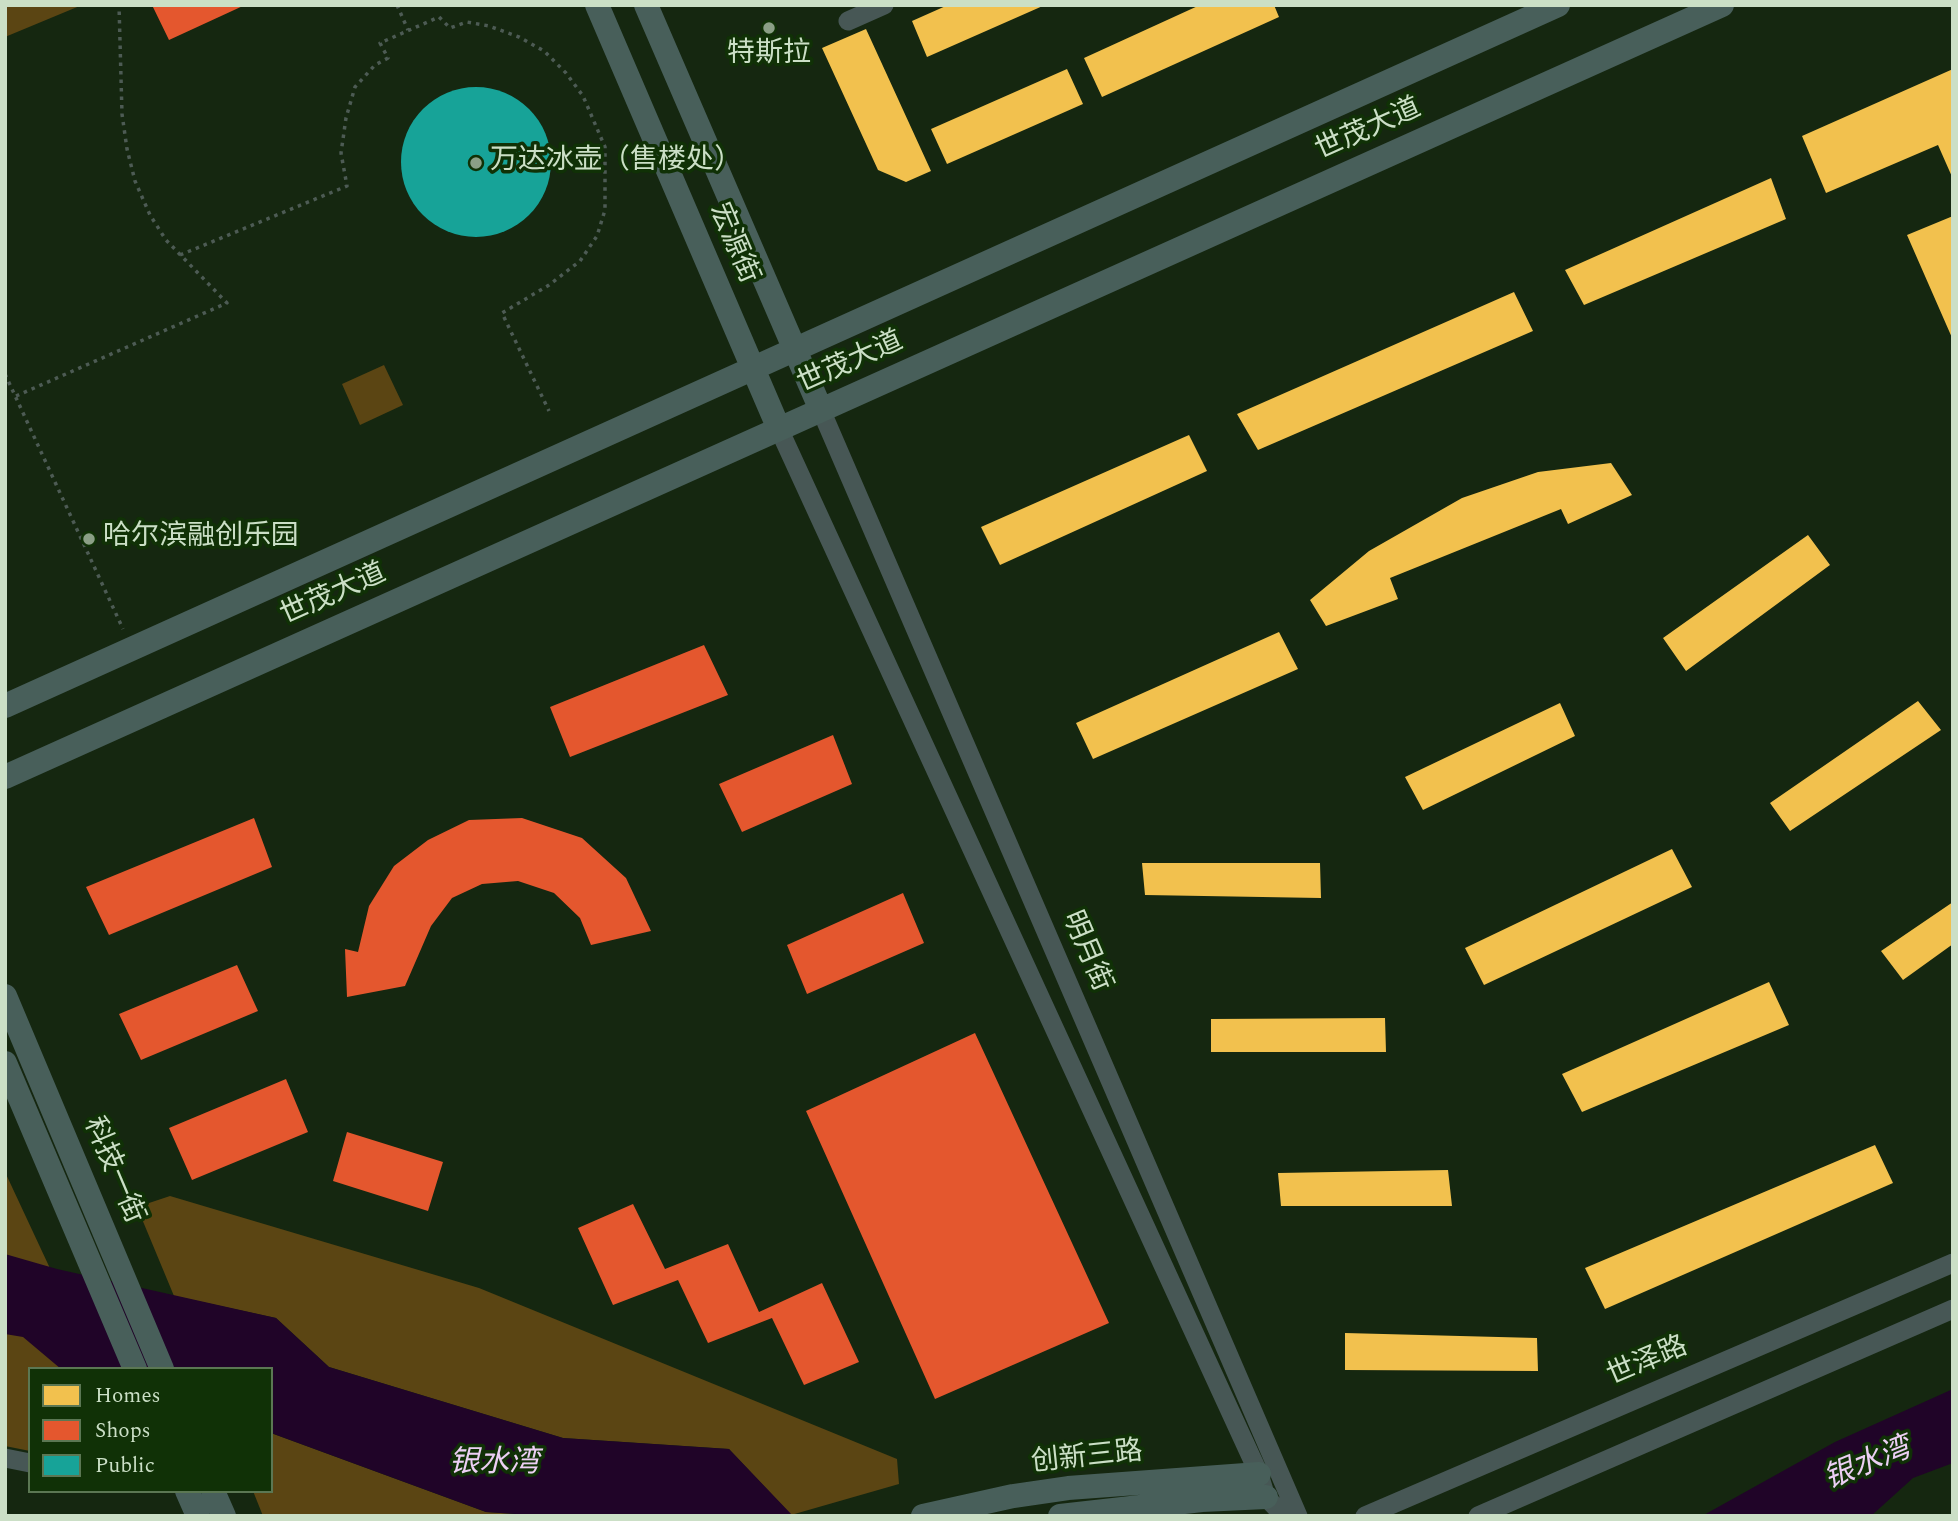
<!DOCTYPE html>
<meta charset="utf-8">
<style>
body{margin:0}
#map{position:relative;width:1958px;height:1521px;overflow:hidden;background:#152710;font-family:Spectral,serif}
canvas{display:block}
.frame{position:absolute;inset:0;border:7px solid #cbdfc6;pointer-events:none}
.legend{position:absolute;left:28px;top:1367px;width:245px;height:126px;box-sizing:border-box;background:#103106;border:2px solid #5b7753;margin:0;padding:9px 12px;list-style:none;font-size:21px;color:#cbdfc6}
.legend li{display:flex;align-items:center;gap:14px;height:35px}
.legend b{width:35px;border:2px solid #5b7753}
</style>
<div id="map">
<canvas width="1958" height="1521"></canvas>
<div class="frame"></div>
<ul class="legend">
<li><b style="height:19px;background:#f2c14e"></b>Homes</li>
<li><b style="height:19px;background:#e4572e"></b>Shops</li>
<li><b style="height:19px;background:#17a398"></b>Public</li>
</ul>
</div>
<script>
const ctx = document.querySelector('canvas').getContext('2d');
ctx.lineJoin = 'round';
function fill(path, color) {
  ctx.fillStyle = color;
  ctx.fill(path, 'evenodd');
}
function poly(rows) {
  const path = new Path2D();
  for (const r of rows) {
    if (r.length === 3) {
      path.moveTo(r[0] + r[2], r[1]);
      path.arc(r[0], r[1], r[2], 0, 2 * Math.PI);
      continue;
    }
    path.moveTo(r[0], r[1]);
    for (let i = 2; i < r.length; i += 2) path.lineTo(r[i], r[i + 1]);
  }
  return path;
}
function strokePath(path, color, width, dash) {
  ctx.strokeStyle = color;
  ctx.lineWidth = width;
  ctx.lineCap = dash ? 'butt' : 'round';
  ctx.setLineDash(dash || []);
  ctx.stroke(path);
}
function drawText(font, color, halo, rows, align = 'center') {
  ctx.font = font + ' Spectral,"Noto Sans SC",serif';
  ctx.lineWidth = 7;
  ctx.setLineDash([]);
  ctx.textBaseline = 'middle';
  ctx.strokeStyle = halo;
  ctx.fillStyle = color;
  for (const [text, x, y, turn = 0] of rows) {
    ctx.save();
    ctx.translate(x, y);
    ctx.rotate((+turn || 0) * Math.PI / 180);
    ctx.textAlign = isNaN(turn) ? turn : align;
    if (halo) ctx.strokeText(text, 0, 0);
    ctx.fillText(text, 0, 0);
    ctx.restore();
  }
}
fill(poly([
 [5,5,82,5,5,37],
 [384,365,403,405,360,425,342,384],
 [5,1172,97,1369,30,1369,30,1451,5,1446],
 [170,1196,479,1288,897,1459,899,1484,791,1515,729,1449,563,1438,329,1367,276,1318,174,1296,137,1207],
 [271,1433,486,1512,546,1516,263,1516,253,1491,271,1491]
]), '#5b4513');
fill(poly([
 [5,1254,57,1269,276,1318,329,1367,563,1438,729,1449,793,1516,546,1516,486,1512,271,1433,271,1369,61,1369,23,1337,5,1334],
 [1953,1389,1953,1463,1913,1478,1871,1516,1702,1516,1835,1442]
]), '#200428');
fill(poly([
 [948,5,1045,5,927,57,912,21],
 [1200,5,1274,5,1279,17,1102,97,1084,58],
 [866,29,931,171,906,182,878,170,822,48],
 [1067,69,1083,104,947,164,931,129],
 [1953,69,1953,179,1938,145,1826,193,1802,136],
 [1771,178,1786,219,1584,305,1565,270],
 [1953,216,1953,340,1907,235],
 [1514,292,1533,331,1258,450,1237,414],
 [1189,435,1207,471,1000,565,981,527],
 [1611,463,1632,495,1568,524,1561,509,1390,578,1398,599,1326,626,1310,600,1369,551,1462,498,1538,472],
 [1808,535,1830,565,1686,671,1663,638],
 [1279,632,1298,669,1093,759,1076,723],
 [1918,701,1941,730,1790,831,1770,803],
 [1560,703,1575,736,1423,810,1405,777],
 [1672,849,1692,887,1484,985,1465,948],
 [1142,863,1320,863,1321,898,1145,895],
 [1953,902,1953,944,1903,980,1881,951],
 [1769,982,1789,1025,1582,1112,1562,1074],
 [1385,1018,1386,1052,1211,1052,1211,1019],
 [1875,1145,1893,1183,1605,1309,1585,1268],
 [1448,1170,1452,1206,1281,1206,1278,1173],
 [1345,1333,1537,1338,1538,1371,1345,1370]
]), '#f2c14e');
fill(poly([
 [152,5,245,5,169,40],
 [704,645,728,695,570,757,550,707],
 [833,735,852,784,742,832,719,784],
 [254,818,272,867,109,935,86,887],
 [522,818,582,838,626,878,651,931,591,945,580,918,554,893,518,881,482,884,452,898,431,926,405,986,347,997,345,949,358,952,369,906,394,866,428,840,469,820],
 [903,893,924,943,807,994,787,945],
 [237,965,258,1011,141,1060,119,1014],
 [975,1033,1109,1323,935,1399,806,1111],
 [286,1079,308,1132,192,1180,169,1128],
 [347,1132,443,1162,428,1211,333,1181],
 [633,1204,665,1269,728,1244,759,1312,822,1283,859,1362,804,1385,772,1318,708,1343,678,1280,613,1305,578,1228]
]), '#e4572e');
fill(poly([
 [476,162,75]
]), '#17a398');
strokePath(poly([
 [397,5,408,30],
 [180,255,347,186,341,153,346,118,355,87,375,65,388,58,380,43,439,17,450,28,467,22,489,26,519,37,544,51,566,73,583,96,605,147,605,210,597,236,580,261,549,285,502,313,549,411],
 [5,374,123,629],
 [16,396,227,303,166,240,150,215,135,181,127,149,122,114,119,5]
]), '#4d5b54', 3.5, [3.5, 5]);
strokePath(poly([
 [848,21,884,5],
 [821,410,1298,1516],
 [779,429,1259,1474,1266,1497,1284,1516],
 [5,1458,30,1463],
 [1365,1516,1953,1263],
 [1478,1516,1953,1309]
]), '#475755', 19);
strokePath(poly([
 [597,5,779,429],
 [646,5,821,410],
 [5,706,1558,5],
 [5,777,1722,5],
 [5,996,162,1369],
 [5,1063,135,1369],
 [187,1491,198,1516],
 [213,1491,224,1516],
 [923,1516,1013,1496,1068,1488,1259,1474],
 [1060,1516,1202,1500,1266,1497]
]), '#485f5a', 24);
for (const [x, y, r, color] of [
 [769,28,7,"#8b9f86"],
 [476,163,7,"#8b9f86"],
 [89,539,7,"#8b9f86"]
]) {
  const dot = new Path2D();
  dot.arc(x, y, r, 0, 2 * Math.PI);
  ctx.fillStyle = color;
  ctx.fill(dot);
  strokePath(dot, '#103106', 2.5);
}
drawText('28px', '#cbdfc6', '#103106', [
 ["特斯拉",769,56,"center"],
 ["万达冰壶（售楼处）",490,163],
 ["哈尔滨融创乐园",103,539]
], 'left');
drawText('28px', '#cbdfc6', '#103106', [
 ["世茂大道",1369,131,-24],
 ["宏源街",732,244,67],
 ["世茂大道",851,364,-24],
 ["世茂大道",334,596,-24],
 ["明月街",1085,952,67],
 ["科技一街",112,1171,67],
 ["世泽路",1648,1363,-23],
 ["创新三路",1087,1459,-6]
]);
drawText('italic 30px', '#eccff4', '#103106', [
 ["银水湾",494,1465],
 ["银水湾",1868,1466,-22]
]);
</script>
